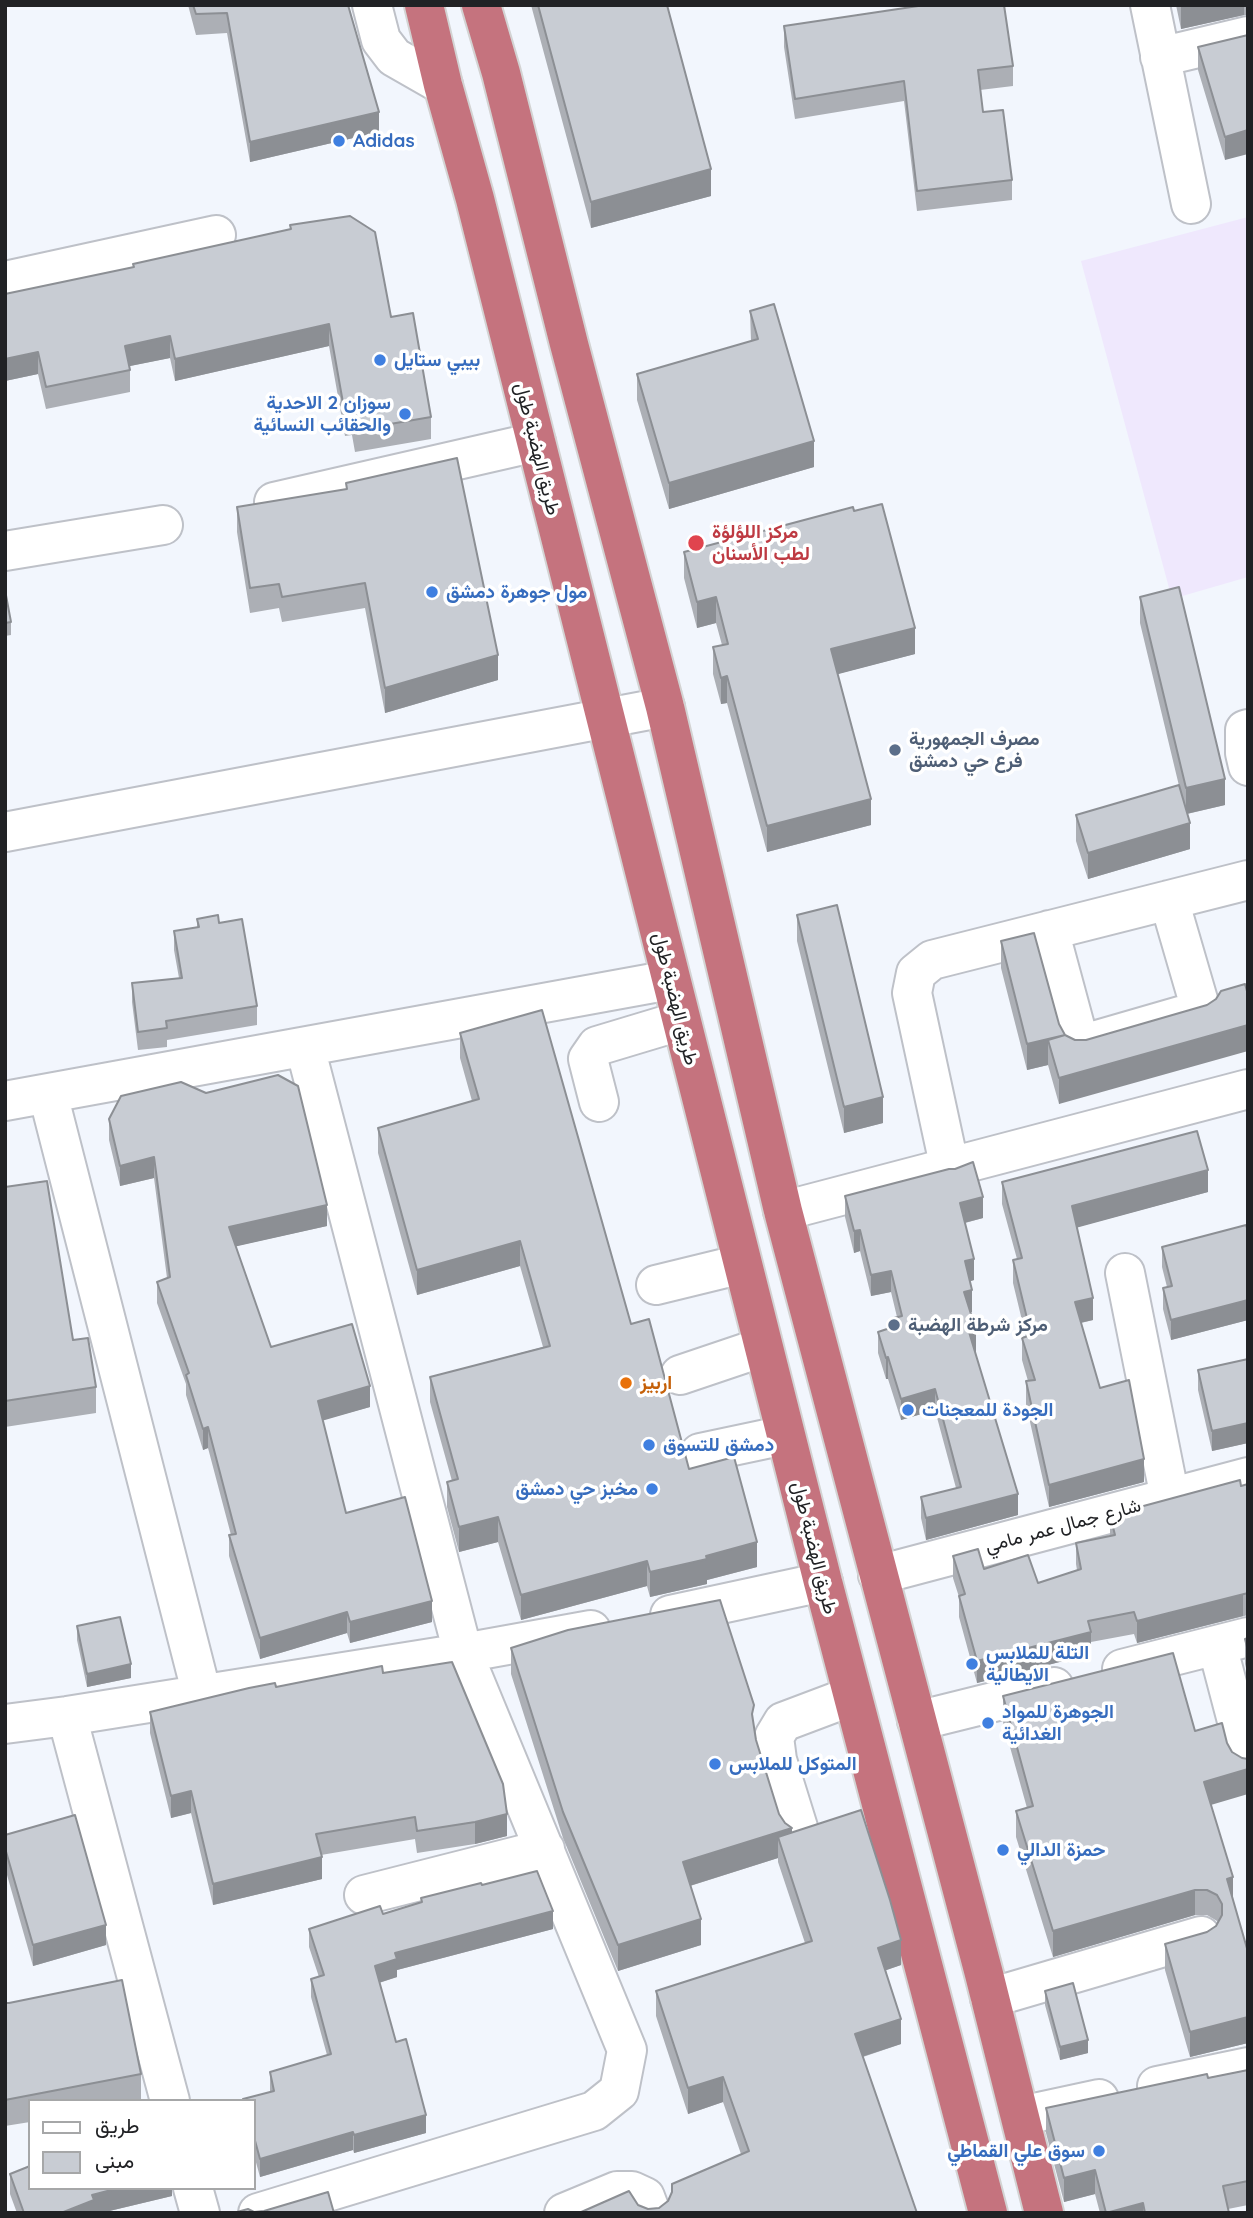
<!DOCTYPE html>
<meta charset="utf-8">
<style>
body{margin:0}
#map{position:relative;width:1253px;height:2218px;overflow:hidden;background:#f2f6fd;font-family:Quicksand,Vazirmatn,sans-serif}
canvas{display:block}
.frame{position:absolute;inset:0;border:7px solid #212225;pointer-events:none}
.legend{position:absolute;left:28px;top:2099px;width:228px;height:91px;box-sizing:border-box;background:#fff;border:2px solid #a6a7a8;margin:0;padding:9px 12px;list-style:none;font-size:21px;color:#212225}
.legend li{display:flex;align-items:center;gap:14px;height:35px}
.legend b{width:35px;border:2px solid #a6a7a8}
</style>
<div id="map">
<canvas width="1253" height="2218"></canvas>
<div class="frame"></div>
<ul class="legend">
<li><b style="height:9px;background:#fff"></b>طريق</li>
<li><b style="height:19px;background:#c8ccd3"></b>مبنى</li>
</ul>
</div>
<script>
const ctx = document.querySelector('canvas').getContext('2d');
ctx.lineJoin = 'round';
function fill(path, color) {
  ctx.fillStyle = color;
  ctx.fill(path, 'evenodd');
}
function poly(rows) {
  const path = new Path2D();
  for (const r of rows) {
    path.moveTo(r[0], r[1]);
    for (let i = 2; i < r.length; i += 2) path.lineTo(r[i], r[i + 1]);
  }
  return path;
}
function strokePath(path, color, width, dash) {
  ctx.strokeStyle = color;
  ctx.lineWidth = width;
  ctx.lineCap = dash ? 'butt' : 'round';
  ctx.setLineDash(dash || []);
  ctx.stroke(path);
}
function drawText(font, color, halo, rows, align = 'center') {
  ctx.font = font + ' Quicksand,Vazirmatn,sans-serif';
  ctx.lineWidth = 7;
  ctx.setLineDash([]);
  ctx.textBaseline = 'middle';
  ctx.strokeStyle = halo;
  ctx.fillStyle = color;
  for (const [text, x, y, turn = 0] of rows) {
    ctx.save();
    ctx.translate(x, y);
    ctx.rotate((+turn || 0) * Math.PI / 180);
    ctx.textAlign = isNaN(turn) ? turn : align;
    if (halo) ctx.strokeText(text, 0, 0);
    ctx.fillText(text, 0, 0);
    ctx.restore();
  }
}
fill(poly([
 [1248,217,1248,577,1172,599,1081,261]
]), '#efe8fd');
const minor = poly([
 [372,5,381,40,394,57,443,85],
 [1150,5,1191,204],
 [1160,57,1248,36],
 [5,281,216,235],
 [274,502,536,442],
 [5,551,163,525],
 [1248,729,1245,730,1245,753,1248,766],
 [5,832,665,707],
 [1049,930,1080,1045,1201,1010,1169,900],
 [48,1094,202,1695],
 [5,1101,670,980],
 [599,1102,588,1059,597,1046,680,1021],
 [950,1169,912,993,916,973,932,960,1248,880],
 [783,1211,1248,1089],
 [1125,1273,1170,1498],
 [656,1285,742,1264],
 [680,1375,763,1347],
 [700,1453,785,1435],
 [878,1575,1248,1477],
 [670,1615,823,1582],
 [1217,1645,1248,1763],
 [1122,1669,1248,1637],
 [67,1716,170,2101],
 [917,1721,1054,1687],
 [5,1724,67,1716,463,1653,591,1630],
 [800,1834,777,1760,774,1737,783,1722,852,1696],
 [364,1895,545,1849],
 [990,1998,1201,1936],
 [1157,2086,1248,2067],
 [1020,2116,1099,2099],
 [193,2188,200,2213],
 [258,2213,594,2111,619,2091,627,2050,463,1653,305,1047],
 [564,2213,617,2191,632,2191,645,2197,651,2213]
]);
const highway = poly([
 [424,5,443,85,475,199,823,1582,988,2213],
 [481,5,501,73,569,344,665,707,783,1211,984,1974,1044,2213]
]);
strokePath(minor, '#bec1c8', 42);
strokePath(highway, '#d3d3d3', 42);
strokePath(minor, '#fff', 38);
strokePath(highway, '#c5737e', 38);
fill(poly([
 [188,5,348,5,379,132,250,162,227,33,196,35],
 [531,5,667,5,711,196,591,228],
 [1176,5,1248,5,1248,15,1244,15,1181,29],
 [784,26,1013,66,1013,86,980,90,983,112,1012,180,1012,200,917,211,904,101,795,119,784,47],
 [1248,35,1225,160,1198,70,1198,47],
 [290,225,391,317,431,417,431,439,355,452,352,435,345,436,329,346,175,381,170,358,130,366,130,392,46,409,38,374,5,381,133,268,133,264,290,229],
 [750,311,814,467,669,509,637,400,637,374,751,341],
 [346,483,498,680,385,713,365,608,282,622,279,608,250,613,237,532,237,507,346,489],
 [854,511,915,654,837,674,871,825,767,852,727,703,721,704,713,674,713,647,722,645,716,623,697,628,684,578,684,552],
 [1246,572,1248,572,1248,607,1246,599],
 [5,590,11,622,11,635,5,636],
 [1140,597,1225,805,1187,814,1190,849,1088,879,1076,841,1076,815,1180,790,1140,623],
 [797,915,883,1123,844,1133,797,941],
 [197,919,219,923,257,1006,257,1025,167,1040,167,1047,138,1050,132,1002,132,983,179,978,174,950,174,931,197,927],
 [1001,941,1065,1035,1075,1040,1086,1040,1207,1005,1245,984,1059,1104,1048,1065,1027,1070,1001,968],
 [460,1033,631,1324,689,1469,757,1567,707,1580,707,1584,650,1597,647,1586,521,1620,498,1542,459,1552,447,1507,447,1482,452,1481,430,1402,430,1377,543,1347,520,1266,417,1295,378,1153,378,1128,472,1101,460,1058],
 [109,1119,327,1226,236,1246,271,1347,370,1407,322,1420,346,1513,432,1622,350,1643,347,1633,260,1659,229,1556,229,1535,231,1535,208,1448,203,1450,186,1395,186,1384,157,1303,157,1282,167,1278,154,1178,120,1186,109,1140],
 [1002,1182,1208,1192,1077,1227,1093,1320,1081,1323,1100,1388,1144,1482,1049,1507,1026,1404,1026,1381,1028,1381,1022,1360,1022,1338,1026,1337,1013,1283,1013,1260,1017,1259,1002,1204],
 [5,1187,73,1340,96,1387,96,1413,5,1427],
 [845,1196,983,1218,965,1223,974,1280,970,1281,972,1312,970,1312,976,1352,975,1352,1018,1515,926,1540,921,1518,921,1497,956,1488,935,1410,901,1420,888,1379,886,1379,878,1353,878,1332,894,1327,894,1318,897,1317,891,1292,871,1296,860,1251,854,1253,845,1217],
 [1248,1231,1248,1320,1171,1340,1163,1309,1163,1288,1167,1287,1162,1267,1162,1247],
 [1248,1359,1248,1443,1212,1451,1198,1390,1198,1370],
 [1248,1484,1248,1615,1137,1643,1134,1634,1091,1642,1091,1654,977,1683,959,1617,959,1597,953,1578,953,1556,984,1569,1038,1583,1077,1570,1076,1564,1076,1543,1110,1536,1110,1515],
 [77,1626,131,1678,87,1687,77,1640],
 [1248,1638,1248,1676,1245,1664,1245,1639],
 [511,1648,754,1725,756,1740,779,1814,792,1833,901,1965,886,1970,901,2044,863,2057,917,2213,579,2213,638,2205,648,2209,659,2208,741,2154,723,2102,688,2114,656,2016,656,1991,805,1943,778,1862,778,1858,690,1886,701,1945,618,1971,563,1838,511,1674],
 [383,1673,507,1836,475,1844,417,1853,415,1839,321,1855,322,1879,213,1905,191,1813,171,1818,150,1733,150,1712,276,1687],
 [1003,1696,1211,1805,1233,1901,1248,1952,1248,2043,1190,2057,1165,1970,1165,1944,1207,1932,1216,1926,1218,1923,1217,1921,1207,1915,1195,1915,1053,1957,1016,1837,1016,1811,1027,1808,1003,1722],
 [5,1835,106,1945,33,1966,5,1868],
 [482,1885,553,1929,397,1970,397,1977,379,1983,396,2042,426,2133,354,2153,353,2150,260,2177,254,2155,254,2101,270,2092,270,2072,327,2055,311,1997,311,1979,319,1977,309,1947,309,1929,383,1914,421,1903,421,1898],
 [1045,1991,1088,2053,1060,2060,1045,2005],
 [5,2003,141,2074,141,2101,30,2101,30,2122,5,2126],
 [1248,2070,1248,2205,1228,2209,1229,2213,1100,2213,1095,2194,1064,2202,1046,2133,1046,2108],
 [10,2174,172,2188,172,2196,101,2213,17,2213,10,2194]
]), '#acafb5');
fill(poly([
 [1184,5,1244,5,1244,15,1181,29,1181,6],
 [379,112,379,132,250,162,250,142],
 [1248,130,1248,154,1225,160,1225,137],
 [711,169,711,196,591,228,591,202],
 [329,324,329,346,175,381,175,359],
 [170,336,170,358,125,367,125,346],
 [38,352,38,374,5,381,5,359],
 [814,441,814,467,669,509,669,483],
 [716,597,716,623,697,628,697,602],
 [915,628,915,654,831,676,831,649],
 [498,655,498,680,385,713,385,688],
 [727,676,727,703,721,704,721,678],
 [1225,779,1225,805,1186,814,1186,788],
 [871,799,871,825,767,852,767,826],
 [1190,823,1190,849,1088,879,1088,853],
 [1248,1025,1248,1051,1059,1104,1059,1078],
 [1065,1035,1048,1040,1048,1065,1027,1070,1027,1044],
 [883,1097,883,1123,844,1133,844,1107],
 [154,1157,154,1178,120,1186,120,1166],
 [1208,1170,1208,1192,1072,1229,1072,1206],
 [983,1197,983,1218,960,1224,960,1203],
 [327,1205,327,1226,229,1248,229,1227],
 [860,1230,860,1251,854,1253,854,1231],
 [520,1241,520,1266,417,1295,417,1270],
 [974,1259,974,1280,965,1283,965,1261],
 [891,1271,891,1292,871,1296,871,1275],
 [972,1290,972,1312,964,1314,964,1292],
 [1093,1298,1093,1320,1075,1324,1075,1302],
 [1248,1300,1248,1320,1171,1340,1171,1320],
 [976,1330,976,1352,969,1354,969,1332],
 [888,1357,888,1379,886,1379,886,1358],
 [370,1386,370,1407,318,1422,318,1401],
 [935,1389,935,1410,901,1420,901,1399],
 [1248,1423,1248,1443,1212,1451,1212,1431],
 [208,1427,208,1448,203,1450,203,1429],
 [1144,1459,1144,1482,1049,1507,1049,1485],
 [1018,1494,1018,1515,926,1540,926,1518],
 [498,1517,498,1542,459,1552,459,1527],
 [757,1542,757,1567,707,1580,707,1584,650,1597,650,1572],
 [647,1561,647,1586,521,1620,521,1595],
 [1243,1594,1243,1616,1137,1643,1137,1621],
 [432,1601,432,1622,350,1643,350,1622],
 [347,1612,347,1633,260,1659,260,1638],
 [1091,1632,1091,1654,977,1683,977,1661],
 [131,1664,131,1678,87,1687,87,1674],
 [1248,1769,1248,1794,1204,1807,1204,1782],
 [191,1791,191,1813,171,1818,171,1796],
 [507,1814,507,1836,475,1844,475,1822],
 [792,1828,792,1854,778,1837,778,1858,683,1888,683,1862],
 [322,1857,322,1879,213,1905,213,1884],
 [1233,1877,1233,1903,1227,1879],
 [1195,1890,1195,1915,1053,1957,1053,1931],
 [553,1911,553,1929,397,1970,397,1977,375,1984,375,1966,395,1953],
 [701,1919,701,1945,618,1971,618,1945],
 [106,1925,106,1945,33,1966,33,1945],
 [901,1940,901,1965,878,1973,878,1948],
 [1248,2017,1248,2043,1190,2057,1190,2032],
 [901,2019,901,2044,855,2059,855,2034],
 [1088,2040,1088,2053,1060,2060,1060,2047],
 [723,2077,723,2102,688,2114,688,2088],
 [426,2115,426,2133,354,2153,354,2135],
 [353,2132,353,2150,260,2177,260,2159],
 [1095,2170,1095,2194,1064,2202,1064,2178],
 [119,2188,172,2188,172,2196,101,2213,61,2213,92,2195],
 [1143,2203,1143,2213,1106,2213]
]), '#8c8f94');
const building = poly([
 [193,5,348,5,379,112,250,142,227,13,196,14,193,5],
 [538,5,667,5,711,169,591,202,538,5],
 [925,5,1004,5,1013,66,978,70,983,112,1003,110,1012,180,917,191,904,81,795,99,784,26,925,5],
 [1248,35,1248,130,1225,137,1198,47,1248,35],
 [350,216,375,232,391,317,413,313,431,417,355,430,352,413,345,414,329,324,175,359,170,336,125,346,130,370,46,387,38,352,5,359,5,294,134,267,133,264,291,229,290,225,350,216],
 [774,304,814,441,669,483,637,374,758,339,750,311,774,304],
 [457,458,498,655,385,688,365,583,282,597,279,584,250,588,237,507,347,489,346,483,457,458],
 [882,504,915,628,831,649,871,799,767,826,727,676,721,678,713,647,728,644,716,597,697,602,684,552,853,507,854,511,882,504],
 [1179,587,1225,779,1186,788,1140,597,1179,587],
 [5,590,11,622,5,623,5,590],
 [1179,785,1190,823,1088,853,1076,815,1179,785],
 [837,905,883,1097,844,1107,797,915,837,905],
 [218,915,219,923,242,919,257,1006,166,1021,167,1028,138,1032,132,983,182,978,174,931,199,927,197,919,218,915],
 [1034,933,1059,1024,1065,1035,1027,1044,1001,941,1034,933],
 [1245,984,1248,995,1248,1025,1059,1078,1048,1040,1065,1035,1075,1040,1086,1040,1207,1005,1216,999,1221,991,1245,984],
 [542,1010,631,1324,649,1319,689,1469,734,1457,757,1542,706,1556,707,1559,650,1572,647,1561,521,1595,498,1517,459,1527,447,1482,458,1479,430,1377,550,1346,520,1241,417,1270,378,1128,479,1099,460,1033,542,1010],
 [278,1075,298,1086,327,1205,229,1227,271,1347,352,1324,370,1386,318,1401,346,1513,405,1497,432,1601,350,1622,347,1612,260,1638,229,1535,236,1534,208,1427,203,1429,186,1375,189,1373,157,1282,170,1277,154,1157,120,1166,109,1119,121,1096,181,1082,206,1093,278,1075],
 [1197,1131,1208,1170,1072,1206,1093,1298,1075,1302,1100,1388,1129,1380,1144,1459,1049,1485,1026,1381,1035,1380,1022,1338,1031,1335,1013,1260,1022,1258,1002,1182,1197,1131],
 [973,1162,983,1197,960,1203,974,1259,965,1261,972,1290,964,1292,976,1330,969,1332,1018,1494,926,1518,921,1497,961,1487,935,1389,901,1399,888,1357,886,1358,878,1332,896,1326,894,1318,902,1316,891,1271,871,1275,860,1230,854,1231,845,1196,949,1169,955,1169,973,1162],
 [47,1181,73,1340,88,1338,96,1387,5,1401,5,1187,47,1181],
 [1246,1225,1248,1231,1248,1300,1171,1320,1163,1288,1172,1286,1162,1247,1246,1225],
 [1248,1359,1248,1423,1212,1431,1198,1370,1248,1359],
 [1240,1480,1241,1486,1248,1484,1248,1593,1137,1621,1134,1612,1088,1621,1091,1632,977,1661,959,1596,965,1594,953,1556,978,1549,984,1569,1028,1555,1038,1583,1081,1569,1076,1543,1115,1535,1110,1515,1240,1480],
 [720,1600,754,1705,752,1714,756,1740,779,1814,785,1823,792,1828,683,1862,701,1919,618,1945,563,1812,511,1648,568,1630,720,1600],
 [120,1617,131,1664,87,1674,77,1626,120,1617],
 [1248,1638,1248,1651,1245,1639,1248,1638],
 [1173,1653,1195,1731,1222,1723,1227,1743,1232,1752,1242,1758,1248,1759,1248,1769,1204,1782,1233,1877,1227,1879,1248,1952,1248,2017,1190,2032,1165,1944,1207,1932,1216,1926,1222,1915,1222,1904,1217,1895,1207,1890,1195,1890,1053,1931,1016,1811,1033,1806,1003,1696,1173,1653],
 [452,1662,503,1784,507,1814,475,1822,417,1831,415,1817,316,1834,322,1857,213,1884,191,1791,171,1796,150,1712,249,1688,275,1683,276,1687,382,1666,383,1673,452,1662],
 [861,1810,890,1900,901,1940,878,1948,901,2019,855,2034,917,2213,579,2213,629,2191,638,2205,648,2209,659,2208,668,2201,672,2192,672,2184,749,2151,723,2077,688,2088,656,1991,812,1941,778,1837,861,1810],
 [75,1815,106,1925,33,1945,5,1848,5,1835,75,1815],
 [537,1871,553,1911,395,1953,397,1959,375,1966,396,2042,406,2039,426,2115,354,2135,353,2132,260,2159,254,2137,254,2101,243,2101,243,2099,274,2091,270,2072,331,2054,311,1979,324,1975,309,1929,380,1906,383,1914,422,1902,421,1898,481,1883,482,1885,537,1871],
 [122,1980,141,2074,5,2100,5,2003,9,2003,122,1980],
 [1073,1983,1088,2040,1060,2047,1045,1991,1073,1983],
 [1248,2070,1248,2181,1223,2186,1229,2213,1145,2213,1143,2203,1106,2213,1095,2170,1064,2178,1046,2108,1207,2074,1208,2078,1248,2070],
 [30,2166,30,2188,119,2188,92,2195,94,2200,61,2213,24,2213,10,2174,30,2166],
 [328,2192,334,2213,237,2212,248,2209,254,2212,264,2211,328,2192]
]);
fill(building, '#c8ccd3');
strokePath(building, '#8c8f94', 2);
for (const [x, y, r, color] of [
 [339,141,7,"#3f7fe0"],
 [380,360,7,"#3f7fe0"],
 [405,414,7,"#3f7fe0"],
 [696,543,9,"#e0444e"],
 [432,592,7,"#3f7fe0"],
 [895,750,7,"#5c6f8a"],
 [894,1325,7,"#5c6f8a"],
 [626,1383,7,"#e8710a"],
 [908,1410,7,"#3f7fe0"],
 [649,1445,7,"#3f7fe0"],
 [652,1489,7,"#3f7fe0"],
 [972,1664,7,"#3f7fe0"],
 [988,1723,7,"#3f7fe0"],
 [715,1764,7,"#3f7fe0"],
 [1003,1850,7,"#3f7fe0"],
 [1099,2151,7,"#3f7fe0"]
]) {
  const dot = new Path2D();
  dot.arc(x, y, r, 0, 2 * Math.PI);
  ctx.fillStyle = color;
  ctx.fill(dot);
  strokePath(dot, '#fff', 2.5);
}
drawText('bold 19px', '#366cbe', '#fff', [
 ["Adidas",353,141],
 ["بيبي ستايل",394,360],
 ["سوزان 2 الاحدية",391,403,"right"],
 ["والحقائب النسائية",391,425,"right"],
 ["مول جوهرة دمشق",446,592],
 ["الجودة للمعجنات",922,1410],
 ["دمشق للتسوق",663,1445],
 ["مخبز حي دمشق",638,1489,"right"],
 ["التلة للملابس",986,1653],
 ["الايطالية",986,1675],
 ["الجوهرة للمواد",1002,1712],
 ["الغدائية",1002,1734],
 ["المتوكل للملابس",729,1764],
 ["حمزة الدالي",1017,1850],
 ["سوق علي القماطي",1085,2151,"right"]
], 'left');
drawText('19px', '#212225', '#fff', [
 ["طريق الهضبة طول",537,449,76],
 ["طريق الهضبة طول",675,999,76],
 ["شارع جمال عمر مامي",1063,1526,-15],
 ["طريق الهضبة طول",814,1548,76]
]);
drawText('bold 19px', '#be3a42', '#fff', [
 ["مركز اللؤلؤة",712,532],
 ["لطب الأسنان",712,554]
], 'left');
drawText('bold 19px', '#4e5e75', '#fff', [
 ["مصرف الجمهورية",909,739],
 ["فرع حي دمشق",909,761],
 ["مركز شرطة الهضبة",908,1325]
], 'left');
drawText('bold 19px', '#c56008', '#fff', [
 ["اربيز",640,1383]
], 'left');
</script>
